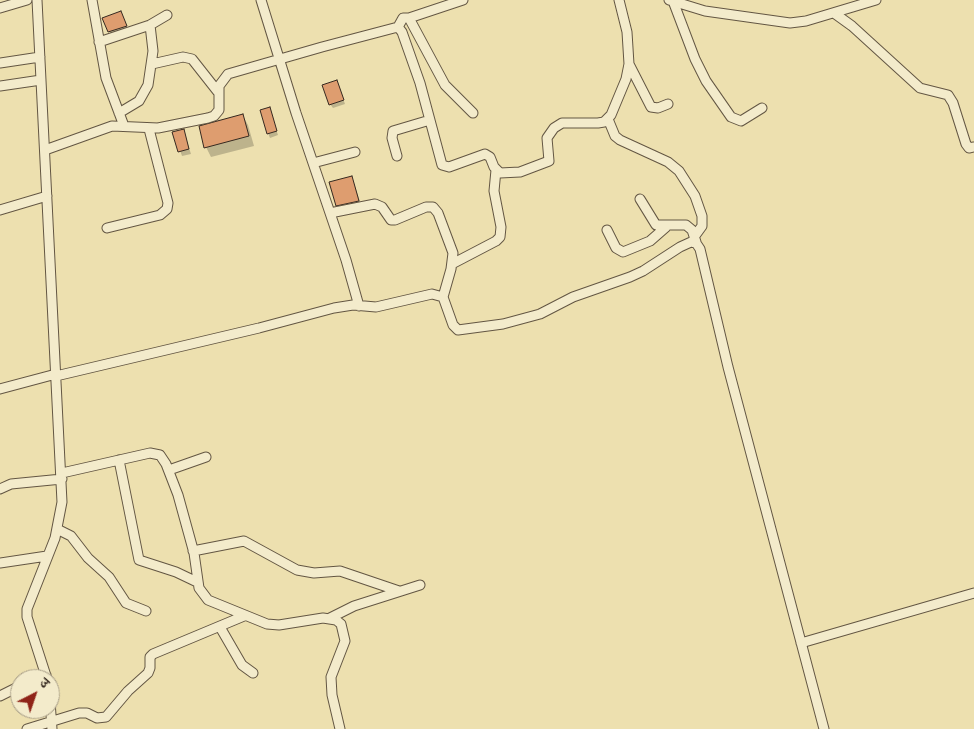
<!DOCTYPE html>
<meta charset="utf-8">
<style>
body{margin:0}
#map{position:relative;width:974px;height:729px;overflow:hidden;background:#ede0af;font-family:"IM FELL Double Pica","Noto Serif Devanagari",serif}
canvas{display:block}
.north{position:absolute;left:10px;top:669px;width:50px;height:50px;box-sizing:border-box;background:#f3ebcb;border:1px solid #a79d86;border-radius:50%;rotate:41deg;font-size:14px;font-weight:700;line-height:20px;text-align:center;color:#35281f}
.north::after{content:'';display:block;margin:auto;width:18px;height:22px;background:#8f2418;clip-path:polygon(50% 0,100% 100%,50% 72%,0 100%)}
</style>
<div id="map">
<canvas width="974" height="729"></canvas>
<div class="north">उ</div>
</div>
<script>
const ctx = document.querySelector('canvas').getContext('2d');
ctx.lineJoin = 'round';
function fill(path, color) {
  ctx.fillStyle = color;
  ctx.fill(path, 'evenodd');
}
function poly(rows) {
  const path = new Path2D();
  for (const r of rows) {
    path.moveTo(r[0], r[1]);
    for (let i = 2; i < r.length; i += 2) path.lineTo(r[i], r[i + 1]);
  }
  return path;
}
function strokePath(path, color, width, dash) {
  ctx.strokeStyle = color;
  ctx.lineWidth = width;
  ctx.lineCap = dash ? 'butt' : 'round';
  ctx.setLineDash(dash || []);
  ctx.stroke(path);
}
fill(poly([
 [104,19,124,20,130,33,113,39],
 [337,82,345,104,333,108,330,104],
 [269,109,278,135,270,138,268,133],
 [243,116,248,125,254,146,211,157,206,147],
 [174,133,185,135,191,154,182,156],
 [352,177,362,208,341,212,337,205]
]), '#0003');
const building = poly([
 [121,11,127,26,108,32,102,18,121,11],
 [337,80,344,100,329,105,322,85,337,80],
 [270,107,277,131,267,134,260,110,270,107],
 [243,114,249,136,204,148,199,126,243,114],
 [184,129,189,149,178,152,172,132,184,129],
 [352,176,359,201,336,206,329,182,352,176]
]);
fill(building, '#de9d6f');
strokePath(building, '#35281f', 1);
const minor = poly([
 [37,0,62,502,55,538,27,609,27,617,47,679],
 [92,0,106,78,124,126],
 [261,0,296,113,346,260,359,306],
 [669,0,705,11,790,23,806,21,876,0],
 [673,1,695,59,706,81,731,117,741,121,762,108],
 [0,8,27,0],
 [834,13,852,26,920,88,948,95,953,103,966,144,969,148,974,147],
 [409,18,463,0],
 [398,27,403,18,409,18,445,85,473,113],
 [99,42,150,25,167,15],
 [0,63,40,57],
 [152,64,183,57,192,59,218,92],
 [629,64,651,107,658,108,668,104],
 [0,86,41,80],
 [119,113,139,101,148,85,153,51,150,25],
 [608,119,615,136,620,140,668,162,679,171,695,196,702,216,702,226,694,237],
 [45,150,112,126,158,128,208,118,214,116,219,110,219,86,228,74,322,47,398,27,402,32,420,83,442,165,449,167,485,154,490,157,494,167,500,173,520,172,549,161,547,138,554,128,562,123,598,123,604,122,611,115,626,79,629,64,627,32,619,0],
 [397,156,392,138,393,131,430,120],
 [313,163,355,152],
 [640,199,656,225,686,225,692,230,696,242],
 [0,210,47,196],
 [330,213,375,204,382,207,391,220,395,220,426,207,433,207,438,213,453,253,451,269,443,297],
 [107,228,160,215,167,209,168,203,149,129],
 [607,230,616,248,623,252,650,241,666,227],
 [452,264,496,241,500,237,501,227,494,191,496,170],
 [56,376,259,328,334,308,353,305,376,307,432,294,443,297,453,325,458,330,503,324,540,314,573,297,630,277,643,271,680,247,691,242,696,243,700,249,728,367,824,729],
 [0,389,56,374],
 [119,460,139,560,176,572,197,582],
 [169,470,206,457],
 [62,473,150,453,160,455,166,464,178,495,194,553,199,588,208,600,267,624,279,625,323,618,336,620,341,624,345,641,331,677,332,695,340,729],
 [0,489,11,484,62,479],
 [57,529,71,536,88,558,109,577,126,603,146,611],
 [193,551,244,541,297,570,314,573,340,571,399,591],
 [0,563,47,556],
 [330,618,354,606,420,585],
 [220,627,242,665,253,673],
 [801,643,974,593],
 [31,679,46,675],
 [0,696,20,686],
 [50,701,52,729],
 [27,729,79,713,87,713,97,718,106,717,128,691,148,673,150,668,150,657,153,654,244,616]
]);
strokePath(minor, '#635643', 11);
strokePath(minor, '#f3ebcb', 9);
</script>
